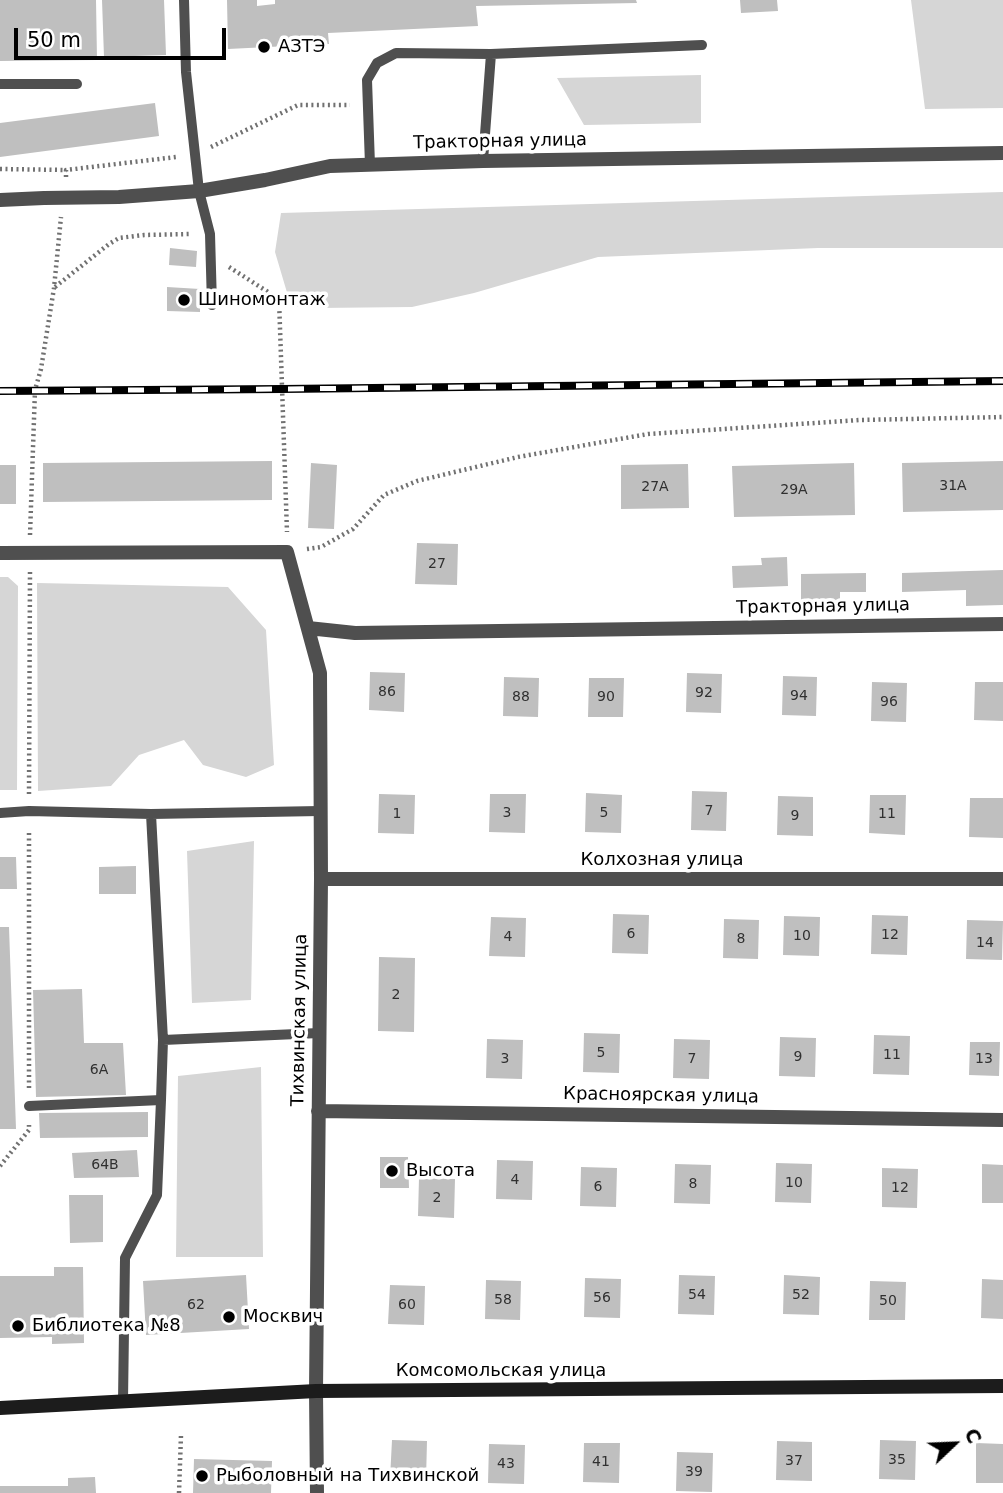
<!DOCTYPE html>
<meta charset="utf-8">
<style>
body{margin:0}
#map{position:relative;width:1003px;height:1493px;overflow:hidden;background:#fff;font-family:"DejaVu Sans",sans-serif}
canvas{display:block}
.north{position:absolute;left:919px;top:1409px;width:70px;height:70px;-webkit-text-stroke:5px #fff;paint-order:stroke;rotate:67deg;font-size:19px;font-weight:700;line-height:28px;text-align:center;color:#000}
.north::after{content:'';display:block;margin:auto;width:24px;height:32px;background:#000;clip-path:polygon(50% 0,100% 100%,50% 72%,0 100%)}
.scale{position:absolute;left:14px;top:28px;width:212px;height:32px;box-sizing:border-box;border:4px solid #000;border-top:0;padding-left:9px;font-size:21px;line-height:24px;white-space:nowrap;color:#000;-webkit-text-stroke:5px #fff;paint-order:stroke}
</style>
<div id="map">
<canvas width="1003" height="1493"></canvas>
<div class="north">С</div>
<div class="scale">50 m</div>
</div>
<script>
const ctx = document.querySelector('canvas').getContext('2d');
ctx.lineJoin = 'round';
function fill(path, color) {
  ctx.fillStyle = color;
  ctx.fill(path, 'evenodd');
}
function poly(rows) {
  const path = new Path2D();
  for (const r of rows) {
    path.moveTo(r[0], r[1]);
    for (let i = 2; i < r.length; i += 2) path.lineTo(r[i], r[i + 1]);
  }
  return path;
}
function strokePath(path, color, width, dash) {
  ctx.strokeStyle = color;
  ctx.lineWidth = width;
  ctx.lineCap = dash ? 'butt' : 'round';
  ctx.setLineDash(dash || []);
  ctx.stroke(path);
}
function drawText(font, color, halo, rows, align = 'center') {
  ctx.font = font + ' "DejaVu Sans",sans-serif';
  ctx.lineWidth = 7;
  ctx.setLineDash([]);
  ctx.textBaseline = 'middle';
  ctx.strokeStyle = halo;
  ctx.fillStyle = color;
  for (const [text, x, y, turn = 0] of rows) {
    ctx.save();
    ctx.translate(x, y);
    ctx.rotate((+turn || 0) * Math.PI / 180);
    ctx.textAlign = isNaN(turn) ? turn : align;
    if (halo) ctx.strokeText(text, 0, 0);
    ctx.fillText(text, 0, 0);
    ctx.restore();
  }
}
fill(poly([
 [911,0,1003,0,1003,108,925,109],
 [701,75,701,123,584,125,557,78],
 [1003,192,1003,248,818,248,598,257,474,293,412,307,318,308,291,306,275,252,281,213],
 [0,577,8,577,18,586,17,790,0,790],
 [37,583,228,587,266,630,274,765,246,777,203,765,184,740,139,755,111,786,38,791],
 [254,841,251,1000,192,1003,187,851],
 [261,1067,263,1257,176,1257,178,1076]
]), '#d6d6d6');
fill(poly([
 [0,0,96,0,97,60,0,61],
 [102,0,164,0,166,55,104,57],
 [227,0,257,0,257,6,275,4,275,0,636,0,637,3,476,6,478,26,328,33,329,44,228,49],
 [740,0,777,0,778,11,741,13],
 [155,103,159,136,0,157,0,123],
 [170,248,197,251,196,267,169,265],
 [167,287,200,289,200,312,167,311],
 [272,461,272,500,43,502,43,463],
 [1003,461,1003,510,903,512,902,463],
 [311,463,337,465,334,529,308,528],
 [854,463,855,515,734,517,732,466],
 [688,464,689,508,621,509,621,465],
 [0,465,16,465,16,504,0,504],
 [417,543,458,544,457,585,415,584],
 [787,557,788,586,733,588,732,566,762,565,761,558],
 [1003,570,1003,605,966,606,966,590,902,592,902,573],
 [866,573,866,592,840,592,840,601,801,601,801,574],
 [370,672,405,673,404,712,369,710],
 [687,673,722,674,721,713,686,712],
 [783,676,817,677,816,716,782,715],
 [504,677,539,678,538,717,503,716],
 [589,678,624,678,623,717,588,717],
 [872,682,907,683,906,722,871,721],
 [975,682,1003,682,1003,721,974,720],
 [692,791,727,792,726,831,691,830],
 [586,793,622,795,621,833,585,832],
 [379,794,415,795,414,834,378,833],
 [490,794,526,794,525,833,489,832],
 [870,795,906,795,905,835,869,833],
 [778,796,813,797,813,836,777,835],
 [970,798,1003,798,1003,838,969,837],
 [0,857,16,857,17,889,0,889],
 [136,866,136,894,99,894,99,867],
 [613,914,649,915,648,954,612,953],
 [872,915,908,916,907,955,871,954],
 [784,916,820,917,819,956,783,955],
 [491,917,526,918,525,957,489,956],
 [724,919,759,920,758,959,723,958],
 [967,920,1003,921,1002,960,966,959],
 [0,927,9,927,16,1129,0,1129],
 [379,957,415,958,414,1032,378,1031],
 [82,989,84,1043,123,1043,126,1095,36,1097,33,990],
 [584,1033,620,1034,619,1073,583,1072],
 [874,1035,910,1036,909,1075,873,1074],
 [780,1037,816,1038,815,1077,779,1076],
 [487,1039,523,1040,522,1079,486,1078],
 [674,1039,710,1040,709,1079,673,1078],
 [970,1042,1000,1042,999,1076,969,1075],
 [148,1112,148,1137,40,1138,39,1113],
 [137,1150,139,1177,74,1178,72,1153],
 [380,1157,408,1157,409,1188,380,1188],
 [497,1160,533,1161,532,1200,496,1199],
 [776,1163,812,1164,811,1203,775,1202],
 [675,1164,711,1165,710,1204,674,1203],
 [982,1164,1003,1165,1003,1203,982,1203],
 [581,1167,617,1168,616,1207,580,1206],
 [882,1168,918,1169,917,1208,882,1207],
 [419,1178,455,1179,454,1218,418,1216],
 [69,1195,103,1195,103,1242,70,1243],
 [54,1267,83,1267,84,1343,52,1344,52,1337,0,1338,0,1276,54,1276],
 [246,1275,249,1329,146,1335,143,1281],
 [679,1275,715,1276,714,1315,678,1314],
 [784,1275,820,1277,819,1315,783,1314],
 [585,1278,621,1279,620,1318,584,1317],
 [982,1279,1003,1280,1003,1319,981,1318],
 [486,1280,521,1281,520,1320,485,1319],
 [870,1281,906,1282,905,1320,869,1320],
 [390,1285,425,1286,424,1325,388,1324],
 [392,1440,427,1441,426,1480,390,1479],
 [880,1440,916,1441,915,1480,879,1479],
 [777,1441,812,1442,812,1481,776,1480],
 [584,1443,620,1443,619,1483,583,1482],
 [976,1443,1003,1444,1003,1483,976,1483],
 [489,1444,525,1445,524,1484,488,1483],
 [677,1452,713,1453,712,1492,676,1491],
 [194,1459,272,1461,271,1493,193,1493],
 [95,1477,96,1493,0,1493,0,1486,68,1486,68,1478]
]), '#bfbfbf');
strokePath(poly([
 [211,147,298,105,350,105],
 [0,169,66,170],
 [66,177,66,170,176,157],
 [229,267,279,299,287,532],
 [55,287,109,244,119,238,144,235,190,234],
 [30,535,35,390,41,369,54,288,61,217],
 [307,549,321,547,353,529,384,495,417,481,518,457,648,434,860,420,1003,417],
 [29,794,30,572],
 [29,1088,29,831],
 [0,1166,29,1130,29,1125],
 [179,1493,181,1435]
]), '#717171', 4.5, [2, 3.5]);
strokePath(poly([
 [184,0,186,72,199,191,210,234,212,305],
 [0,84,77,84],
 [483,161,491,54,702,45],
 [370,165,367,80,377,63,396,53,491,54],
 [0,813,29,811,151,814],
 [163,1040,319,1033],
 [29,1106,161,1100],
 [123,1401,125,1258,157,1195,161,1100,163,1040,151,814,320,811]
]), '#4f4f4f', 10);
strokePath(poly([
 [0,553,287,552,320,673,321,879,316,1391],
 [308,628,355,633,1003,624],
 [321,879,1003,879],
 [318,1111,1003,1120]
]), '#4f4f4f', 14);
strokePath(poly([
 [0,200,44,198,119,197,199,191,265,180,330,166,483,161,1003,153],
 [316,1391,317,1493]
]), '#4f4f4f', 14);
strokePath(poly([
 [0,1408,316,1391,1003,1386]
]), '#1c1c1c', 14);
const rail = poly([
 [0,391,282,389,1003,381]
]);
strokePath(rail, '#000', 8);
strokePath(rail, '#fff', 5, [16]);
for (const [x, y, r, color] of [
 [264,47,7,"#000"],
 [184,300,7,"#000"],
 [392,1171,7,"#000"],
 [229,1317,7,"#000"],
 [18,1326,7,"#000"],
 [202,1476,7,"#000"]
]) {
  const dot = new Path2D();
  dot.arc(x, y, r, 0, 2 * Math.PI);
  ctx.fillStyle = color;
  ctx.fill(dot);
  strokePath(dot, '#fff', 2.5);
}
drawText('14px', '#303030', null, [
 ["31А",953,486],
 ["27А",655,487],
 ["29А",794,490],
 ["27",437,564],
 ["86",387,692],
 ["92",704,693],
 ["94",799,696],
 ["88",521,697],
 ["90",606,697],
 ["96",889,702],
 ["7",709,811],
 ["3",507,813],
 ["5",604,813],
 ["1",397,814],
 ["11",887,814],
 ["9",795,816],
 ["6",631,934],
 ["12",890,935],
 ["10",802,936],
 ["4",508,937],
 ["8",741,939],
 ["14",985,943],
 ["2",396,995],
 ["5",601,1053],
 ["11",892,1055],
 ["9",798,1057],
 ["3",505,1059],
 ["7",692,1059],
 ["13",984,1059],
 ["6А",99,1070],
 ["64В",105,1165],
 ["4",515,1180],
 ["10",794,1183],
 ["8",693,1184],
 ["6",598,1187],
 ["12",900,1188],
 ["2",437,1198],
 ["54",697,1295],
 ["52",801,1295],
 ["56",602,1298],
 ["58",503,1300],
 ["50",888,1301],
 ["62",196,1305],
 ["60",407,1305],
 ["35",897,1460],
 ["37",794,1461],
 ["41",601,1462],
 ["43",506,1464],
 ["39",694,1472]
]);
drawText('18px', '#000', '#fff', [
 ["АЗТЭ",278,47],
 ["Шиномонтаж",198,300],
 ["Высота",406,1171],
 ["Москвич",243,1317],
 ["Библиотека №8",32,1326],
 ["Рыболовный на Тихвинской",216,1476]
], 'left');
drawText('18px', '#000', '#fff', [
 ["Тракторная улица",500,142,-1],
 ["Тракторная улица",823,607,-1],
 ["Колхозная улица",662,860],
 ["Тихвинская улица",300,1020,-89],
 ["Красноярская улица",661,1096,1],
 ["Комсомольская улица",501,1371]
]);
</script>
